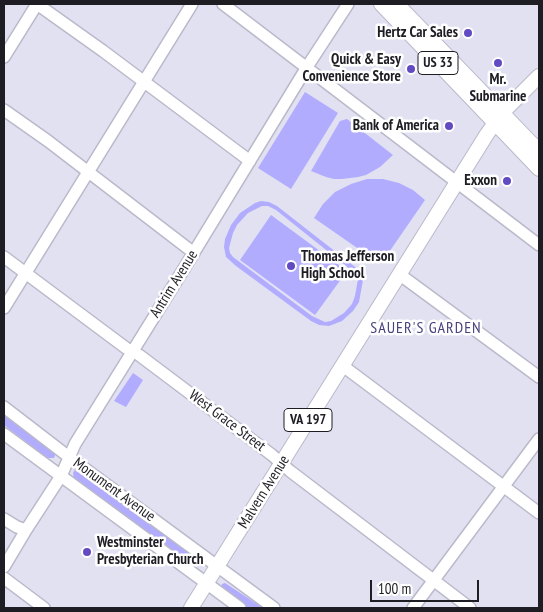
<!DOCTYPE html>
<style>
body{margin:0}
#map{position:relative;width:543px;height:612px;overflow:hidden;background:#e1e1f2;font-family:"PT Sans Narrow",sans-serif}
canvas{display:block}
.frame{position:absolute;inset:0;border:5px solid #1e1d24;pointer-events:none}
.scale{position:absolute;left:370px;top:580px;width:109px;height:22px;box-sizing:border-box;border:2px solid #1e1d24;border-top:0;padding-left:6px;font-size:15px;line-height:18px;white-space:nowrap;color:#1e1d24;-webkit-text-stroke:4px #fff;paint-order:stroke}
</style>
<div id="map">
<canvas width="543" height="612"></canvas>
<div class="frame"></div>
<div class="scale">100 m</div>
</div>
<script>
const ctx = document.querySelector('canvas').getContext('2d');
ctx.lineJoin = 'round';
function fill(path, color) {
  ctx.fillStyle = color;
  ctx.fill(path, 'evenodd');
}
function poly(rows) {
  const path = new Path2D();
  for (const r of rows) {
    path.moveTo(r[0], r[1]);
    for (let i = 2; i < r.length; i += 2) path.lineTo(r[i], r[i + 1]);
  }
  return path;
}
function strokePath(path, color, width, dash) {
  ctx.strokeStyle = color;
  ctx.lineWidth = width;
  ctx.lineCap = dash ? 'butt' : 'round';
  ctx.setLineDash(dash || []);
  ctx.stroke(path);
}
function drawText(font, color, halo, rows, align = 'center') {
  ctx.font = font + ' "PT Sans Narrow",sans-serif';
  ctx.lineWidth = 5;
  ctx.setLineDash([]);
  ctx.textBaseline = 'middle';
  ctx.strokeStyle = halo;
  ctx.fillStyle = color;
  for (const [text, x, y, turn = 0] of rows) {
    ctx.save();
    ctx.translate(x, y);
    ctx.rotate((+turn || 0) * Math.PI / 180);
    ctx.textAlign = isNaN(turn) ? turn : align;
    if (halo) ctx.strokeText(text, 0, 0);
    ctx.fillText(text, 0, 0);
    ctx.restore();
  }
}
fill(poly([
 [305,92,338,113,291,189,258,168],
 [347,119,393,155,380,167,366,175,358,177,342,179,334,179,326,177,311,171,340,121],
 [367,179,383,179,399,183,413,190,425,200,385,258,380,260,373,259,314,218,323,204,335,192,351,184],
 [261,201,269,202,277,206,359,270,361,273,363,280,359,302,353,311,342,321,329,326,319,325,311,321,236,266,226,257,224,247,225,239,231,225,240,213,255,203],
 [262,206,268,206,276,210,355,273,358,279,355,296,352,304,344,313,331,321,325,322,312,316,233,257,230,253,229,248,233,233,237,225,248,213],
 [271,215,347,271,315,315,240,260],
 [133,373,143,380,126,407,114,401],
 [4,411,56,453,54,458,47,458,4,425],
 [78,469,204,562,202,567,198,567,149,534,74,479,73,473,74,471],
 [225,583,254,602,267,608,247,608,223,591,221,587,222,584]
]), '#b2acfe');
const minor = poly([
 [223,4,539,245],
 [4,57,37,4,103,51,250,161],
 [4,110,48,141,194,253],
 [4,257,126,348,139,355,272,455,290,471,470,608],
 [399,274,539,377],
 [4,308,192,4],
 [343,366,539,513],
 [4,407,69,457,274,608],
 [4,434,240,608],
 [4,519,17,527,26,530],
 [4,567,26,530,61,476,75,444,185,267,307,67,348,4],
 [4,578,44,608],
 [413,608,539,439]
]);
const major = poly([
 [381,4,539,169],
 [397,4,539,151],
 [191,608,487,134,503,112,539,76]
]);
strokePath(minor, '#b9b9ca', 14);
strokePath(major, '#b9b9ca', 16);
strokePath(minor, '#fff', 11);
strokePath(major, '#fff', 14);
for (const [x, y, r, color] of [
 [468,33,5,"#624ac2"],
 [498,63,5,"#624ac2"],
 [411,69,5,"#624ac2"],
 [449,126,5,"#624ac2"],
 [507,181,5,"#624ac2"],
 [291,266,5,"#624ac2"],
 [87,552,5,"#624ac2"]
]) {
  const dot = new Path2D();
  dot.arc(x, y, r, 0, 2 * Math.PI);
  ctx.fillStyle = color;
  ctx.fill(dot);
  strokePath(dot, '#fff', 2);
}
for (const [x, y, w] of [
 [438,63,40],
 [308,420,48]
]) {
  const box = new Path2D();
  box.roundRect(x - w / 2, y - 11.5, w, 23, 4);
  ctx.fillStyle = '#fff';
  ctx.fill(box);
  strokePath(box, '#1e1d24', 1);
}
drawText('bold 14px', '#1e1d24', null, [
 ["US 33",438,63],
 ["VA 197",308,420]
]);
drawText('bold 15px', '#1e1d24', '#fff', [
 ["Hertz Car Sales",458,33],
 ["Quick & Easy",401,60],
 ["Convenience Store",401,77],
 ["Mr.",498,80,"center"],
 ["Submarine",498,97,"center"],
 ["Bank of America",439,126],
 ["Exxon",497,181],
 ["Thomas Jefferson",301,257,"left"],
 ["High School",301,274,"left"],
 ["Westminster",97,543,"left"],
 ["Presbyterian Church",97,560,"left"]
], 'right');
drawText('15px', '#1e1d24', '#fff', [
 ["Antrim Avenue",174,284,-58],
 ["West Grace Street",227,421,37],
 ["Monument Avenue",114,490,36],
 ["Malvern Avenue",264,492,-58]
]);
ctx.letterSpacing = '1px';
drawText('16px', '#49417e', '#fff', [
 ["SAUER'S GARDEN",426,328]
]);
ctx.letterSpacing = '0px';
</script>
